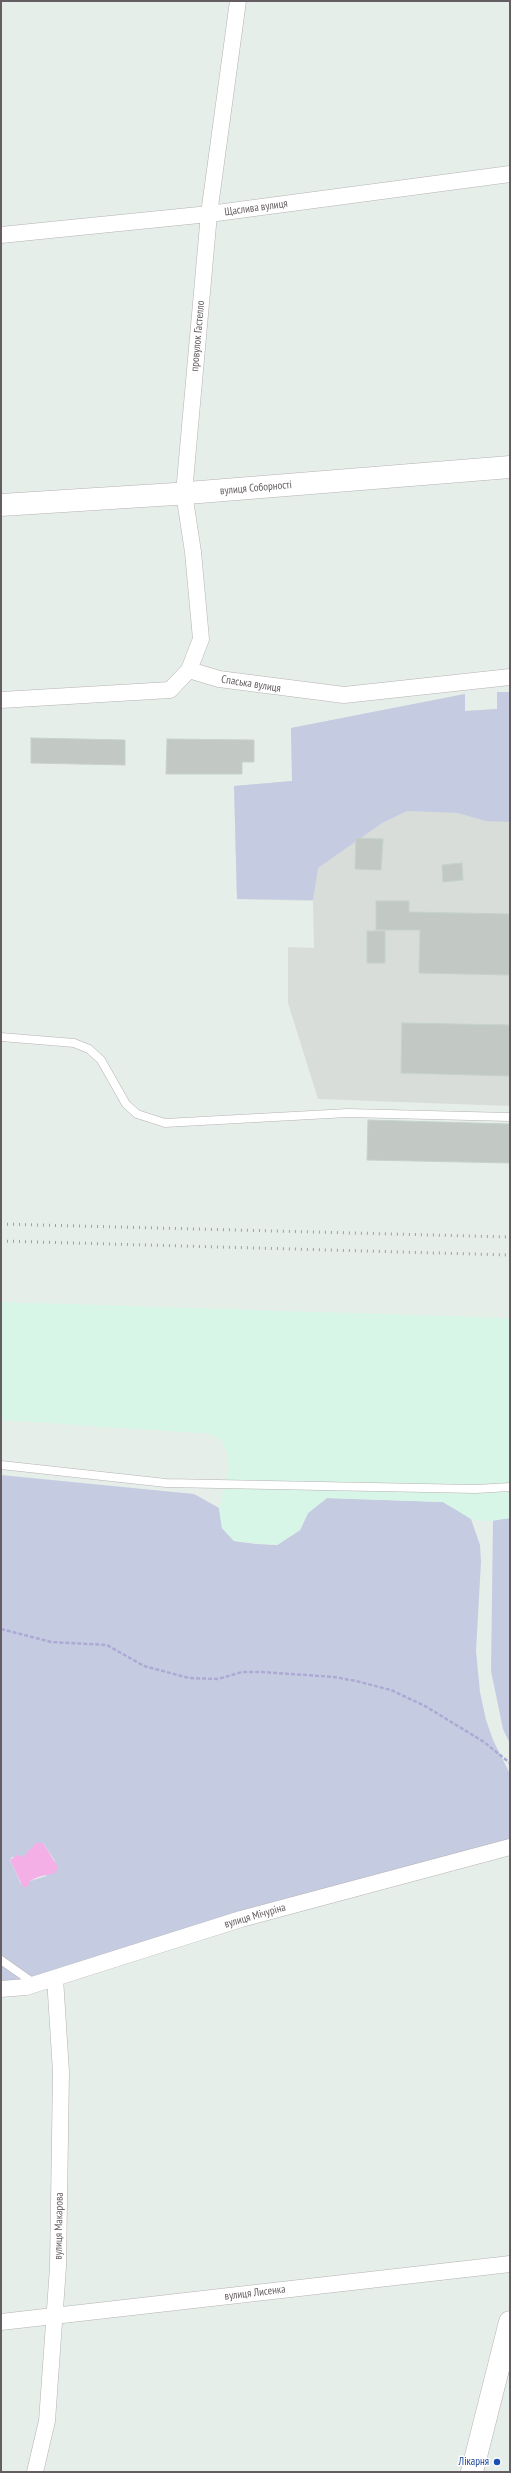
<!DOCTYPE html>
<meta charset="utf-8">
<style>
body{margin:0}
#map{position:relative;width:511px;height:2473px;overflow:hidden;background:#e6eeea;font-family:"PT Sans Narrow",sans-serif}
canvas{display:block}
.frame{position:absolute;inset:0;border:2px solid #645d62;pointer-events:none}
</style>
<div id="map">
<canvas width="511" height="2473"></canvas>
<div class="frame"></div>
</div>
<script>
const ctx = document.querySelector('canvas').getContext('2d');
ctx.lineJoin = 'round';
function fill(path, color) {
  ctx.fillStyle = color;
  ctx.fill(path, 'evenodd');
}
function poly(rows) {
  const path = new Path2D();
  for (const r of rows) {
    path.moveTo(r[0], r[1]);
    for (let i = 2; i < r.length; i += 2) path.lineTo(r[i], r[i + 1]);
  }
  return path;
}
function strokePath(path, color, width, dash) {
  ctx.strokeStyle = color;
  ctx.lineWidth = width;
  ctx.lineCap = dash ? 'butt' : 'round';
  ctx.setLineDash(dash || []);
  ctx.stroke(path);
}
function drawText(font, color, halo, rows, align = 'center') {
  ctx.font = font + ' "PT Sans Narrow",sans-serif';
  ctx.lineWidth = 3;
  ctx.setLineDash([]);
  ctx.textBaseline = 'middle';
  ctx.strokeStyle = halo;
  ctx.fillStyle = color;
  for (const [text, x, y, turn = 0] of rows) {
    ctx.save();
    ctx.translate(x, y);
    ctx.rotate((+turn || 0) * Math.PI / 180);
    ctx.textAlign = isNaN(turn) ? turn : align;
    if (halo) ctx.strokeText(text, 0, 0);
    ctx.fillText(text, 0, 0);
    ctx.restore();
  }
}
fill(poly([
 [497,692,510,692,510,1106,318,1099,288,1003,288,947,314,948,313,901,237,899,234,786,292,781,291,728,465,694,465,711,497,709]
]), '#d8ddda');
fill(poly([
 [497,692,510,692,510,822,486,821,458,813,407,811,382,823,318,868,313,900,237,899,234,786,292,781,291,728,465,694,465,711,497,709],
 [1,1475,194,1494,219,1508,222,1528,234,1541,256,1544,277,1545,300,1530,308,1513,327,1498,443,1502,459,1511,471,1519,480,1545,481,1562,476,1651,480,1692,486,1720,493,1740,510,1774,510,1841,19,1982,1,1984],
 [43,1843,55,1861,46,1876,21,1884,10,1860,12,1857,23,1857],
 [510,1518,510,1744,503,1729,491,1671,493,1520]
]), '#c5cce2');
fill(poly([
 [1,1302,510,1318,510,1518,485,1522,471,1519,443,1502,327,1498,308,1513,300,1530,277,1545,234,1541,222,1528,219,1508,229,1467,227,1452,222,1441,211,1434,1,1420]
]), '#d8f6e8');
fill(poly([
 [36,1843,43,1843,58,1867,55,1873,38,1877,30,1881,28,1887,23,1887,10,1860,17,1855,23,1857]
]), '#f4afe6');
const building = poly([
 [31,738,125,740,125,765,31,763,31,738],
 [167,739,254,740,254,762,242,762,242,774,166,774,167,739],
 [356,838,383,839,381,870,355,869,356,838],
 [462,863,463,880,443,882,442,865,462,863],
 [376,901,409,901,409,912,510,914,510,975,419,973,420,930,376,930,376,901],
 [367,931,385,931,385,963,367,963,367,931],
 [402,1023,510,1025,510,1076,401,1073,402,1023],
 [368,1120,510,1124,510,1163,367,1160,368,1120]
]);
fill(building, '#c2c9c5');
strokePath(building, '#c5d2cb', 1);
const lane = poly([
 [1,1037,74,1043,89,1049,101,1060,126,1104,137,1114,165,1123,348,1113,510,1117],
 [1,1465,166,1483,476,1489,510,1487],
 [1,1960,35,1984]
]);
const street = poly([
 [1,235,209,214,510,174],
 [189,670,201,639,193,552,184,493,209,214,238,1],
 [1,700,170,690,189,670,219,679,344,695,510,677],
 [1,1989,26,1987,241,1919,510,1847],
 [1,2322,510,2264],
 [35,2472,47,2421,58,2267,61,2072,55,1978]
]);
const secondary = poly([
 [1,505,175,494,510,467],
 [472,2472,510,2322]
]);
strokePath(lane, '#b6b1b4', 9);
strokePath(street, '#b6b1b4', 17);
strokePath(secondary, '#b6b0b4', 23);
strokePath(poly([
 [1,1629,51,1642,107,1645,144,1666,189,1678,218,1679,242,1672,262,1672,334,1677,356,1681,391,1690,425,1706,484,1742,510,1763]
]), '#acaad2', 2.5, [4, 2]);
strokePath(lane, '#fff', 8);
strokePath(street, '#fff', 16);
strokePath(secondary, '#fff', 22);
strokePath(poly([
 [1,1224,510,1237],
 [1,1241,510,1255]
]), '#a19ea0', 3, [1, 5]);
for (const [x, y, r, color] of [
 [497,2462,4,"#1a4fb4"]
]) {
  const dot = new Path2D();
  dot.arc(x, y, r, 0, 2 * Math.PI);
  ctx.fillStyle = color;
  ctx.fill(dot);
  strokePath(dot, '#fff', 1.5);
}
drawText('11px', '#645d62', '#fff', [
 ["Щаслива вулиця",256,208,-8],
 ["провулок Гастелло",198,336,-85],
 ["вулиця Соборності",256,488,-5],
 ["Спаська вулиця",251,684,9],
 ["вулиця Мічуріна",255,1916,-16],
 ["вулиця Макарова",59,2226,-89],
 ["вулиця Лисенка",255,2293,-7]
]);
drawText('11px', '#164399', '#fff', [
 ["Лікарня",489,2462]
], 'right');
</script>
